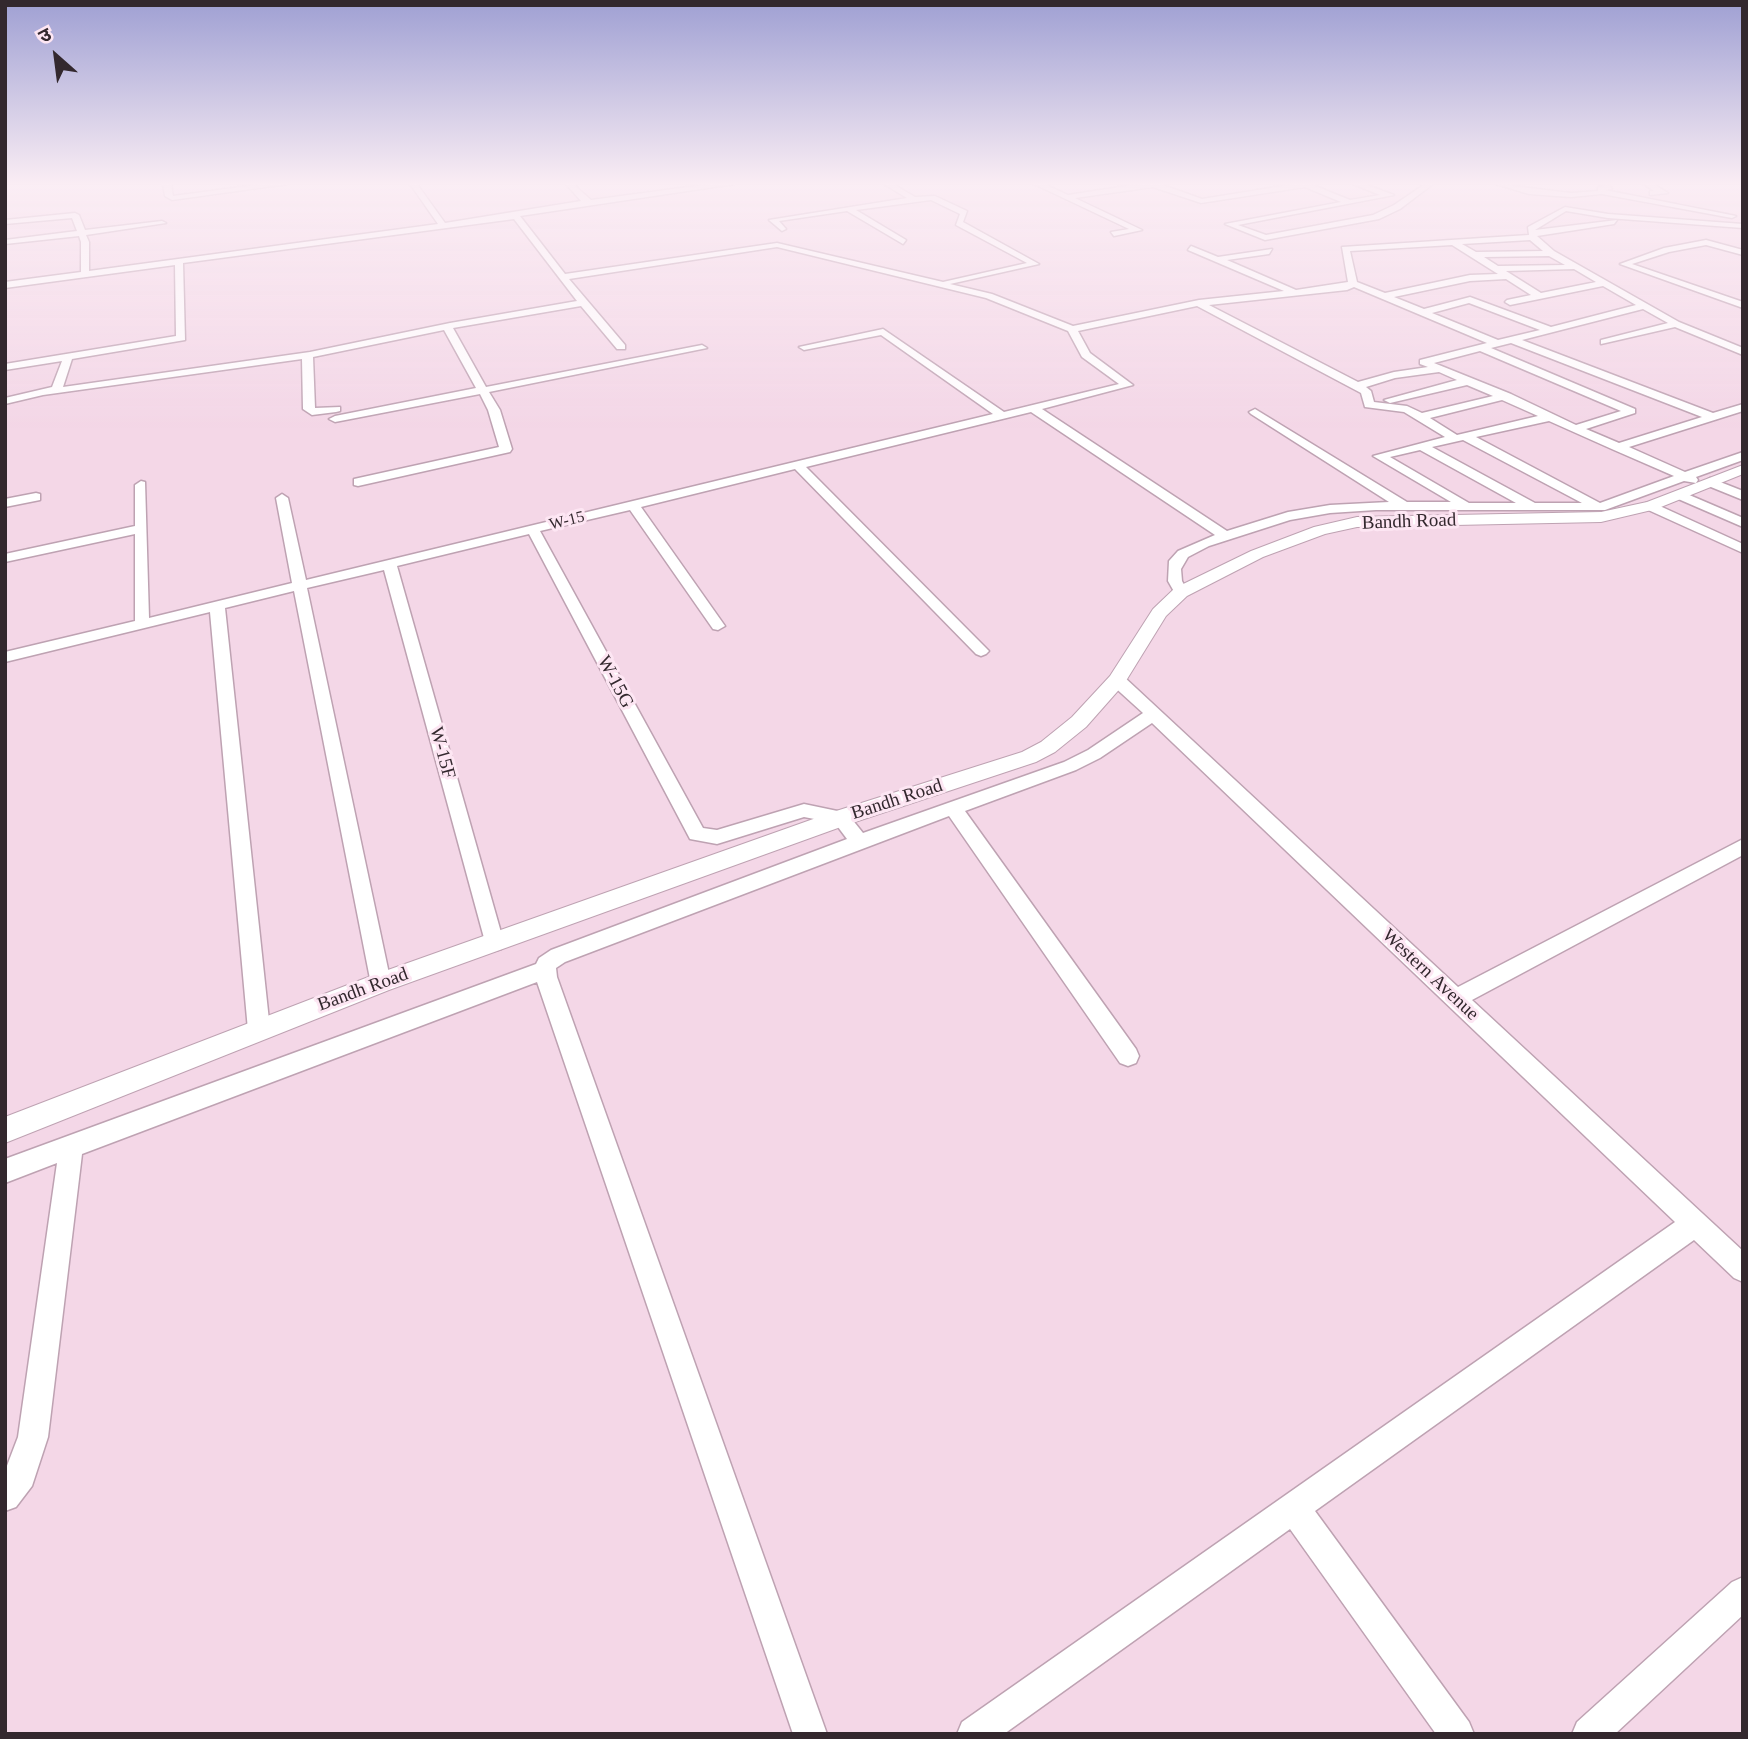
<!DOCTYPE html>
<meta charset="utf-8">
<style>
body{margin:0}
#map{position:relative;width:1748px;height:1739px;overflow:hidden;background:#f4d7e7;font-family:Georgia,"Noto Sans Devanagari",serif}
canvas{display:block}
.frame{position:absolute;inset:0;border:7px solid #33282e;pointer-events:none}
.north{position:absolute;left:21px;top:21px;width:70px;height:70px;-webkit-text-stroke:5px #fde6f3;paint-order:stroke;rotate:332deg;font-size:19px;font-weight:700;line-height:28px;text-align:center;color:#33282e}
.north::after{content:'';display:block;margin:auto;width:24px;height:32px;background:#33282e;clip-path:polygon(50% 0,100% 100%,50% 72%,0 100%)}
</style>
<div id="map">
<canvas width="1748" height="1739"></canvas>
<div class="frame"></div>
<div class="north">उ</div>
</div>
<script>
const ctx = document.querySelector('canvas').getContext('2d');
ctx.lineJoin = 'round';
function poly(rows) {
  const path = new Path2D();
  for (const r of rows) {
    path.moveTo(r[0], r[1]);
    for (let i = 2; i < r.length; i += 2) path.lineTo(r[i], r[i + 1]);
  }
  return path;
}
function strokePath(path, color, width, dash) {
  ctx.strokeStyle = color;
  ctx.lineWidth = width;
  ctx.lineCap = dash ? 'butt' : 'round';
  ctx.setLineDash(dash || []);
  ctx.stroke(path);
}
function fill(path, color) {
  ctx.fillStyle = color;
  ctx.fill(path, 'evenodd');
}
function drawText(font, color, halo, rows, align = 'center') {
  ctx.font = font + ' Georgia,serif';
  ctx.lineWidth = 6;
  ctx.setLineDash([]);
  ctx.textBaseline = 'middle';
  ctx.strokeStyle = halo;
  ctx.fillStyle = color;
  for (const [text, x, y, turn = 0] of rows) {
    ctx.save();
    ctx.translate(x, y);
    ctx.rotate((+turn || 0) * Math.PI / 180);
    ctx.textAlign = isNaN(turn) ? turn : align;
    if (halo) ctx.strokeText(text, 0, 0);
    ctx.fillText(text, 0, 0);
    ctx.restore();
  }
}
const minor = poly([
 [163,184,171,184,173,196,264,184,287,184,172,200,165,196,163,184],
 [410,184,417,184,445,223,581,201,566,184,573,184,591,200,711,184,734,184,520,216,565,274,777,243,943,282,1027,263,956,225,960,214,931,200,856,210,906,240,903,244,847,211,779,221,786,229,782,231,769,220,907,198,884,184,893,184,915,197,935,196,967,211,963,222,1039,264,950,284,992,294,1073,326,1199,300,1284,291,1188,250,1191,246,1218,257,1272,249,1269,254,1227,260,1296,290,1348,282,1342,247,1529,235,1528,227,1565,207,1608,214,1743,224,1743,228,1608,218,1566,211,1535,230,1617,220,1614,224,1537,236,1554,251,1679,322,1743,348,1743,355,1675,327,1601,344,1601,340,1668,323,1643,309,1522,340,1713,413,1743,404,1743,411,1629,447,1685,472,1743,452,1743,460,1696,477,1698,480,1696,483,1684,481,1605,510,1376,510,1330,513,1290,520,1209,546,1188,557,1181,569,1182,581,1188,592,1181,596,1176,595,1168,581,1169,561,1178,551,1215,535,1031,412,806,467,986,648,989,651,986,654,981,656,976,654,795,469,641,507,725,626,718,630,713,629,630,510,540,531,703,828,717,830,804,804,847,813,863,833,1064,762,1088,750,1143,713,1111,684,1109,680,1117,675,1123,676,1458,987,1743,839,1743,855,1472,1000,1743,1251,1743,1282,1734,1278,1694,1240,1315,1511,1469,1722,1474,1734,1436,1734,1290,1529,1004,1734,957,1734,962,1722,1675,1222,1152,723,1100,758,1076,770,965,811,1136,1049,1139,1056,1136,1063,1128,1066,1120,1063,949,816,565,962,556,968,557,977,827,1734,793,1734,537,982,82,1154,48,1437,32,1486,16,1507,5,1511,5,1471,18,1437,57,1163,5,1183,5,1159,536,964,539,958,551,950,847,839,835,823,804,817,717,844,690,839,529,534,397,566,504,943,501,949,494,951,487,949,384,570,307,588,391,983,388,989,380,992,372,989,294,591,225,608,270,1030,267,1037,259,1040,251,1037,248,1030,210,612,5,662,5,652,135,621,135,534,5,562,5,554,135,526,135,485,141,481,145,482,149,618,292,583,276,498,282,494,288,498,306,580,993,414,881,335,804,350,799,347,883,329,1004,412,1119,384,1082,357,1068,331,986,298,777,247,569,279,625,345,625,349,617,349,581,306,453,328,486,387,702,345,707,348,489,392,500,410,512,449,510,452,358,486,354,485,354,479,499,447,488,410,480,394,335,422,329,419,335,416,476,388,444,330,313,357,315,408,340,407,340,411,336,412,312,415,303,409,302,359,43,395,5,404,5,398,52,387,62,361,5,370,5,364,176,336,175,265,5,288,5,282,81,272,81,242,79,236,5,244,5,240,77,231,72,218,5,224,5,220,75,213,79,215,85,230,162,221,166,223,86,235,89,242,89,271,438,224,410,184],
 [514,219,577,301,450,323,310,352,63,387,72,359,185,340,183,263,514,219],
 [1530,240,1543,251,1476,252,1462,244,1530,240],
 [1452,245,1498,274,1470,275,1385,293,1357,282,1350,251,1452,245],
 [1549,256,1565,265,1498,266,1484,257,1549,256],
 [1574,269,1596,282,1541,293,1506,271,1574,269],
 [1506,279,1531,295,1507,300,1505,302,1510,305,1603,286,1636,305,1551,327,1470,297,1424,309,1394,297,1470,281,1506,279],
 [1354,287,1487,343,1420,360,1420,364,1428,367,1394,372,1358,382,1209,305,1347,290,1354,287],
 [1469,303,1540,330,1498,340,1432,313,1469,303],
 [1197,306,1361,393,1365,407,1404,412,1445,437,1373,456,1451,502,1407,502,1255,409,1249,412,1251,414,1389,502,1330,505,1288,512,1227,531,1042,409,1133,385,1090,353,1078,331,1197,306],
 [1511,343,1702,417,1619,443,1586,429,1635,413,1635,409,1491,348,1511,343],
 [1480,351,1621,411,1576,425,1511,394,1434,363,1480,351],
 [1439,372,1457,380,1384,400,1390,403,1467,385,1493,396,1422,413,1407,406,1374,402,1371,391,1366,387,1395,378,1439,372],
 [1502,400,1538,416,1457,435,1430,418,1502,400],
 [1549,421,1614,450,1674,476,1600,503,1476,437,1549,421],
 [1463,440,1582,503,1535,503,1432,447,1463,440],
 [1420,450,1516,503,1469,503,1390,457,1420,450],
 [1034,184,1044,184,1068,195,1140,184,1160,184,1202,199,1295,184,1310,184,1350,200,1380,195,1353,184,1364,184,1394,195,1238,225,1266,235,1373,215,1394,205,1425,184,1433,184,1400,209,1379,219,1265,240,1225,224,1341,202,1305,187,1201,203,1153,187,1075,198,1142,230,1114,236,1111,232,1129,229,1034,184],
 [1496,184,1571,193,1598,191,1598,187,1609,185,1612,189,1605,190,1736,216,1732,218,1602,194,1571,197,1529,194,1496,184],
 [1644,184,1653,184,1668,193,1650,195,1650,191,1654,191,1644,184],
 [1706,240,1743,250,1743,255,1706,245,1669,252,1632,264,1743,302,1743,308,1620,264,1664,248,1706,240],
 [1710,478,1743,491,1743,500,1706,485,1704,482,1710,478],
 [1680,491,1743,518,1743,527,1676,498,1674,495,1680,491],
 [36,493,40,494,40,500,5,507,5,499,36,493],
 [1651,502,1743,544,1743,553,1646,509,1646,503,1651,502],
 [1743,1577,1743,1615,1615,1734,1572,1734,1577,1722,1732,1582,1743,1577]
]);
const tertiary = poly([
 [1743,465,1743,474,1656,509,1601,522,1357,527,1325,534,1263,557,1187,596,1166,616,1124,684,1086,727,1055,752,1036,762,849,824,389,990,5,1143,5,1117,371,976,833,812,1022,752,1041,742,1072,717,1110,676,1153,609,1175,588,1251,551,1314,527,1357,517,1601,512,1647,502,1743,465]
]);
strokePath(minor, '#bea2b2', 3);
strokePath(tertiary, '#bea2b2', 2);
fill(minor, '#fff');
fill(tertiary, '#fff');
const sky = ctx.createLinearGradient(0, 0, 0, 428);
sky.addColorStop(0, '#9fa0d3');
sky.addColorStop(0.43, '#faedf4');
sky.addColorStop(1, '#faedf400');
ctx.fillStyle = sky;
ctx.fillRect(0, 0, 1748, 428);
drawText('16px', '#33282e', '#fde6f3', [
 ["W-15",567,521,-14]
]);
drawText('19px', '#33282e', '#fde6f3', [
 ["Bandh Road",1409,522,-2],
 ["W-15G",615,682,62],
 ["W-15F",442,753,75],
 ["Bandh Road",897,800,-18],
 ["Western Avenue",1430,975,43],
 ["Bandh Road",363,990,-20]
]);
</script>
